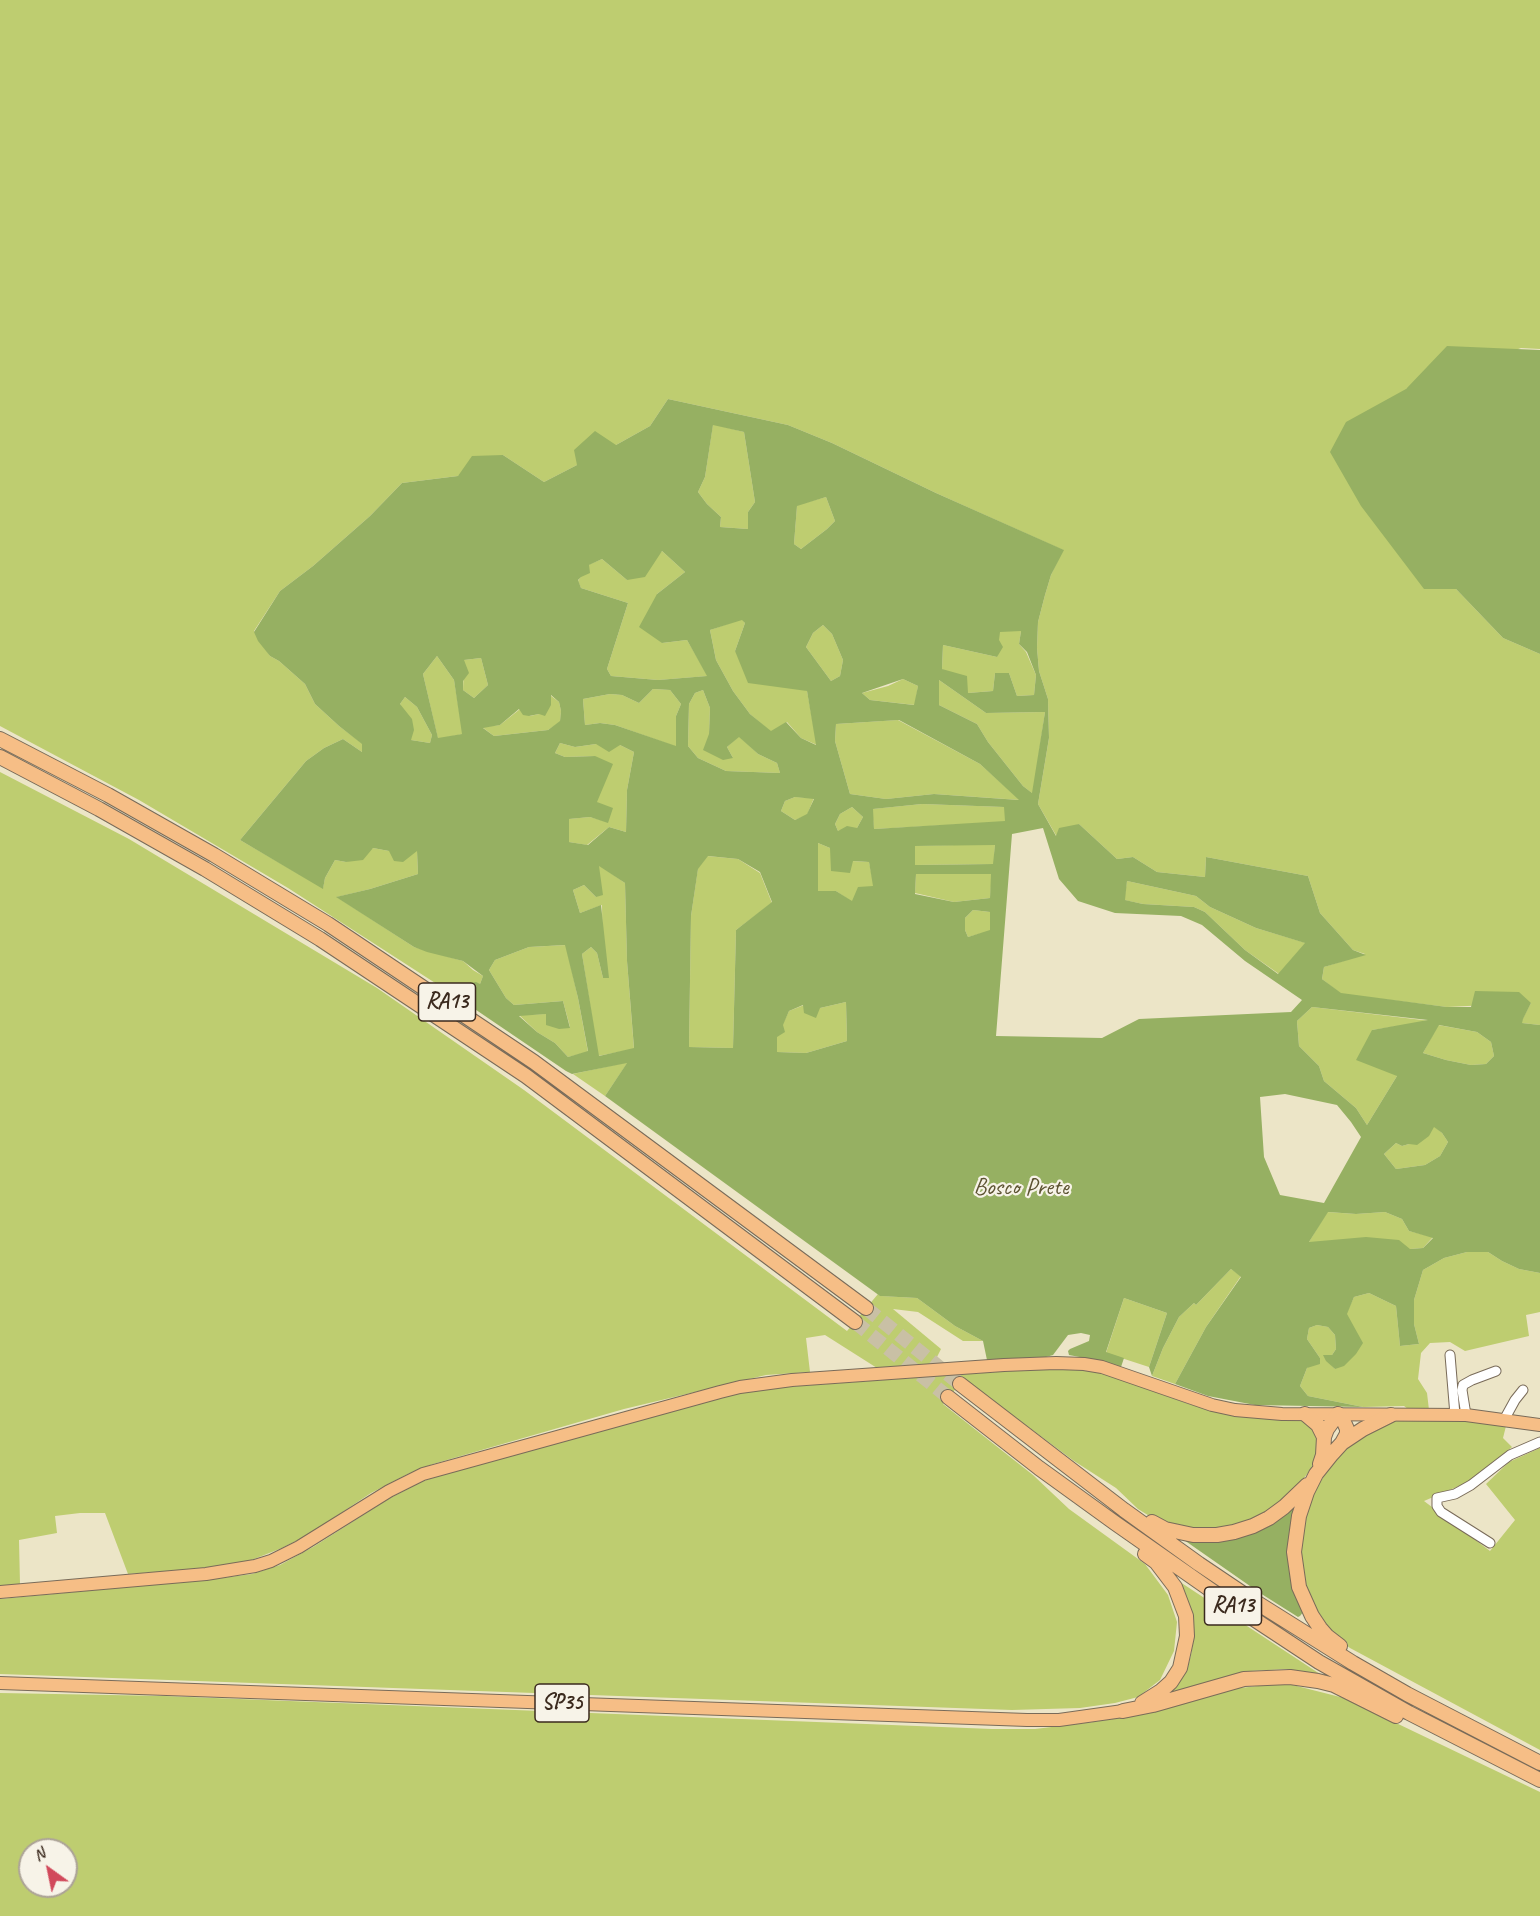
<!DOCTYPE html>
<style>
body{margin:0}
#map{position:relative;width:1540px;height:1916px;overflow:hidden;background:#ece5c7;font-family:Caveat,sans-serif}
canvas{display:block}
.north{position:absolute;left:18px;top:1838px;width:60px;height:60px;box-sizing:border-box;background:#f7f3e8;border:2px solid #aca397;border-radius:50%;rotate:327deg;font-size:16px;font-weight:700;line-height:24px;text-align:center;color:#3b2a1e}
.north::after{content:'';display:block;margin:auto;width:21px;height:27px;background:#d1495b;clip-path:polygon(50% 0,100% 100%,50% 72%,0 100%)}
</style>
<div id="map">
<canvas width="1540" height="1916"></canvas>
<div class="north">N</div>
</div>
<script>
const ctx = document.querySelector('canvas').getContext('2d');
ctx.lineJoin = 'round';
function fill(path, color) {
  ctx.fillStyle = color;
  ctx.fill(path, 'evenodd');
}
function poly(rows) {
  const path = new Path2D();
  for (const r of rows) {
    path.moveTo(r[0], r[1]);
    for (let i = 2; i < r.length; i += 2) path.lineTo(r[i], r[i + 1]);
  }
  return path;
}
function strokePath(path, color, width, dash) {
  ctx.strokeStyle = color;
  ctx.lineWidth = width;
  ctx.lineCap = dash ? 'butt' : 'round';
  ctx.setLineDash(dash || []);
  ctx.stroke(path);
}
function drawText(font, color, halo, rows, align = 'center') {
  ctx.font = font + ' Caveat,sans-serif';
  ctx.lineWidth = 4.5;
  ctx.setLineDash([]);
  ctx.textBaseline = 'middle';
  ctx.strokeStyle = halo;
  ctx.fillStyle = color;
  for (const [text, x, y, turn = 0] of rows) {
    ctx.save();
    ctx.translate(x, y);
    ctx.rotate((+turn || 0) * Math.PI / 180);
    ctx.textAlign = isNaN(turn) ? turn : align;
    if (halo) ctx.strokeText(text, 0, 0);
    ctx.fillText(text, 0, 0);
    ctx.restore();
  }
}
fill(poly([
 [0,0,1540,0,1540,349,1521,348,1406,389,1456,589,1503,638,1540,654,1540,1025,1522,1023,1522,1020,1531,1003,1447,1007,1341,994,1322,979,1324,967,1365,954,1353,950,1320,913,1308,876,1206,857,1205,877,1157,872,1133,857,1117,859,1079,824,1057,837,1038,804,1049,738,1048,699,1039,671,1037,648,1038,622,1045,595,1051,575,1063,550,936,493,832,443,788,425,668,399,650,426,616,445,544,482,503,455,458,476,402,483,370,516,313,566,280,591,254,631,270,656,279,661,305,684,315,704,339,726,363,744,362,752,343,739,324,748,306,761,240,840,323,888,325,878,335,860,346,862,373,848,389,851,417,851,418,874,370,889,337,897,414,947,463,961,473,970,483,976,480,984,470,983,460,999,288,888,139,800,0,726],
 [713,424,744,432,755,502,748,512,748,529,720,527,721,517,707,504,698,492,705,477],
 [826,497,835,521,827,529,801,549,794,544,797,505],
 [662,551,685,572,657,594,662,643,687,640,708,676,658,680,611,676,607,669,628,603,581,588,578,581,588,565,602,559,627,580],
 [742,619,745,623,735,651,807,691,817,745,801,738,787,722,771,732,750,714,733,691,716,660,710,630],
 [823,625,832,634,843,660,840,676,831,681,806,647,813,633],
 [999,631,1021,631,1019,644,1026,652,1036,675,1034,695,1017,696,1009,673,995,673,993,691,968,693,942,669,943,645,997,657],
 [437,656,454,680,463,734,438,739,423,674],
 [481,658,488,685,474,698,463,690,464,660],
 [903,679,918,686,915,705,870,700,862,693,888,686],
 [939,680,986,713,1045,712,1033,794,1023,786,988,742,977,724,939,705],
 [653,689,670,690,681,704,676,716,677,747,615,725,600,723,585,725,583,699,610,694,622,695,639,703],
 [703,690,710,708,709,734,733,758,727,747,739,736,758,754,777,763,780,773,726,771,698,758,688,746,689,704,695,693],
 [550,695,559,702,561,711,560,722,548,730,494,736,482,727,500,725,520,709,530,716,539,714],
 [405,697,417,707,432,735,430,743,411,740,400,704],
 [898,720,980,764,1020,800,934,794,886,799,850,794,835,741,836,724],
 [560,743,575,747,596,744,620,745,634,752,627,790,626,832,609,827,587,845,569,842,568,819,590,817,608,822,597,802,595,756,565,757,555,753],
 [0,772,129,839,377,988,524,1090,847,1331,878,1294,881,1296,917,1298,955,1326,983,1341,963,1341,918,1312,893,1309,941,1349,937,1357,930,1364,877,1368,825,1335,806,1338,810,1372,766,1375,624,1409,433,1464,408,1474,371,1493,308,1535,282,1548,249,1561,214,1568,128,1574,105,1513,80,1513,55,1516,57,1533,19,1540,20,1584,0,1586],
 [795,797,814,798,807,815,795,820,781,811,785,801],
 [922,804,1005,807,1005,822,874,829,872,809],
 [852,807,863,817,857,828,838,831,835,824,840,814],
 [818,843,830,848,852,861,869,862,874,886,852,902,836,891,818,891],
 [995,844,994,864,915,865,915,846],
 [707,856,738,859,760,873,772,903,736,930,733,1048,689,1047,691,916,698,868],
 [599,865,625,883,627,961,634,1049,598,1056,582,954,591,947,597,953,603,978,602,905,580,913,573,890,584,885,596,897],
 [916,874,992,874,990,898,954,902,915,893],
 [1127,881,1196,896,1210,907,1256,928,1306,943,1279,974,1245,950,1205,912,1194,907,1143,904,1124,900],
 [973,910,990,912,990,931,968,937,965,930,965,918],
 [566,945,578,998,588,1052,568,1057,555,1043,537,1032,519,1015,546,1014,570,1027,563,1001,514,1005,506,998,489,970,495,960,529,947],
 [846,1002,847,1041,806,1053,777,1052,777,1036,789,1011,804,1005,820,1008],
 [1312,1007,1431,1021,1372,1030,1397,1076,1367,1125,1356,1108,1324,1081,1319,1066,1299,1046,1297,1021],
 [1438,1025,1477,1032,1491,1042,1494,1056,1486,1064,1471,1065,1446,1060,1423,1053],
 [628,1062,605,1096,573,1074],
 [1434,1126,1442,1133,1448,1142,1440,1156,1425,1165,1396,1169,1384,1154,1396,1143,1402,1146,1409,1144],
 [1327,1212,1356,1214,1385,1212,1402,1219,1409,1231,1433,1237,1423,1248,1410,1249,1309,1242],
 [1467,1252,1488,1252,1502,1261,1519,1269,1540,1273,1540,1312,1526,1315,1529,1336,1465,1351,1450,1342,1430,1343,1421,1353,1418,1379,1427,1393,1429,1410,1408,1409,1404,1406,1363,1407,1308,1396,1300,1386,1307,1368,1320,1358,1307,1339,1309,1328,1317,1325,1328,1327,1335,1335,1336,1349,1332,1355,1324,1356,1335,1369,1346,1314,1354,1297,1369,1293,1396,1306,1400,1346,1419,1344,1414,1324,1414,1300,1423,1270,1444,1258],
 [1231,1269,1241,1276,1206,1327,1175,1384,1152,1376,1163,1348,1179,1317,1194,1303,1196,1305],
 [1124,1298,1167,1313,1149,1367,1106,1353],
 [1053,1368,1094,1370,1189,1404,1223,1413,1301,1420,1312,1428,1318,1440,1316,1459,1308,1473,1298,1485,1270,1511,1243,1523,1214,1530,1184,1529,1151,1517,1138,1509,1116,1488,1074,1461,964,1379,943,1404,1033,1475,1069,1509,1145,1564,1168,1595,1177,1622,1174,1651,1160,1680,1138,1697,1115,1703,1080,1708,1012,1710,0,1674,0,1599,214,1579,252,1574,280,1565,313,1547,390,1498,423,1481,483,1462,709,1400,757,1389],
 [1454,1420,1506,1426,1503,1438,1512,1447,1473,1480,1424,1501,1490,1551,1515,1520,1486,1484,1509,1462,1540,1448,1540,1750,1350,1648,1339,1640,1321,1619,1308,1596,1299,1557,1301,1533,1314,1491,1331,1466,1350,1445,1360,1437,1391,1421],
 [1177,1580,1323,1676,1287,1669,1250,1671,1165,1695,1178,1685,1187,1670,1191,1655,1194,1637,1193,1622],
 [1285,1683,1344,1698,1540,1792,1540,1916,0,1916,0,1693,164,1696,992,1729,1035,1729,1093,1722,1125,1717,1231,1689],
 [30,1850,66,1850,66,1886,30,1886]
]), '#becd70');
fill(poly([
 [1447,346,1540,350,1540,654,1503,638,1456,589,1424,589,1361,506,1330,452,1346,422,1406,389],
 [668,399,788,425,832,443,936,493,1064,550,1051,575,1045,595,1038,622,1037,648,1039,671,1048,699,1049,738,1038,804,1056,836,1059,828,1079,824,1117,859,1133,857,1157,872,1205,877,1206,857,1308,876,1320,913,1353,950,1366,955,1324,967,1322,979,1341,993,1447,1007,1471,1007,1475,991,1519,992,1531,1003,1523,1019,1522,1023,1540,1025,1540,1273,1519,1269,1502,1261,1488,1252,1467,1252,1444,1258,1423,1270,1414,1300,1414,1324,1419,1344,1400,1346,1396,1306,1369,1293,1354,1297,1347,1314,1363,1343,1356,1354,1344,1366,1335,1369,1326,1361,1323,1355,1332,1355,1336,1349,1335,1335,1328,1327,1317,1325,1309,1328,1307,1339,1320,1358,1320,1364,1307,1368,1300,1386,1308,1396,1363,1407,1255,1405,1208,1396,1175,1384,1206,1327,1241,1277,1231,1269,1196,1305,1194,1303,1179,1317,1163,1348,1152,1376,1149,1367,1167,1313,1124,1298,1106,1352,1124,1358,1121,1367,1101,1361,1069,1355,1068,1351,1070,1349,1089,1341,1090,1335,1081,1333,1068,1335,1053,1355,1046,1357,987,1360,983,1341,955,1326,917,1298,880,1296,605,1096,627,1063,572,1074,566,1071,460,999,470,983,476,982,480,984,483,976,463,961,427,952,414,947,336,897,370,889,418,874,417,851,403,862,394,861,389,851,373,848,363,860,346,862,335,860,325,878,323,889,240,840,306,761,324,748,343,739,362,752,362,744,339,726,315,704,305,684,279,661,270,656,258,641,254,632,280,591,313,566,370,516,402,483,458,476,472,456,503,455,544,482,577,465,574,450,595,431,616,445,650,426],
 [713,425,744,432,755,502,748,512,748,529,720,527,721,517,707,504,698,492,705,477],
 [826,497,835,521,827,529,801,549,794,544,797,506],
 [662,551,685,572,657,594,639,627,662,643,687,640,707,676,658,680,611,676,607,669,628,603,581,588,578,580,581,577,590,573,589,565,602,559,627,580,645,577],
 [742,620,745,623,735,651,748,683,807,691,816,745,801,738,786,722,771,731,750,714,733,691,716,660,710,630],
 [823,625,832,634,843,660,840,676,831,681,806,647,813,633],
 [1021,631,1019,644,1027,652,1036,675,1034,695,1017,696,1009,673,995,673,993,691,968,693,967,676,942,669,943,645,997,657,1003,647,999,640,1000,632],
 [437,656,454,680,462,734,438,738,423,674],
 [481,658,488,685,474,698,463,690,463,681,469,673,464,660],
 [903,679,918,686,914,705,870,700,862,693],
 [939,680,986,713,1045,712,1032,793,1023,786,988,742,977,724,939,705],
 [653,689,670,690,681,704,676,716,676,746,615,725,600,723,585,725,583,699,610,694,622,695,639,703],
 [703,690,710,708,709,734,703,750,723,760,733,758,727,747,739,737,758,754,777,763,780,773,726,771,698,758,688,746,689,704,695,693],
 [551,695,559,702,561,711,560,721,548,730,494,736,483,728,500,725,519,709,523,715,529,716,539,714,545,716,551,705],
 [405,697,417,707,432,735,430,743,411,740,414,730,412,719,400,704],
 [899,720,980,764,1019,800,934,794,886,799,850,794,835,741,836,724],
 [560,743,575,747,596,744,609,752,620,745,634,752,627,790,626,832,609,827,588,845,569,842,569,819,590,817,608,823,613,808,597,802,613,764,595,756,565,757,555,753],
 [795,797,814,799,807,814,795,820,781,811,785,801],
 [922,804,1004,807,1005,821,874,829,873,809],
 [852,807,863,817,857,828,847,826,838,831,835,824,840,814],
 [1043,828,1059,879,1078,901,1115,913,1181,916,1202,925,1245,961,1302,1000,1291,1012,1139,1019,1102,1038,996,1036,1012,834],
 [818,843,830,848,831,871,850,873,853,861,869,862,873,886,858,887,852,901,836,891,818,891],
 [995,845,993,864,915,865,915,846],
 [708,856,738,859,760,872,772,902,736,930,733,1048,689,1047,691,916,698,869],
 [599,866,625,883,627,961,634,1048,599,1056,582,954,591,947,597,953,603,978,609,978,601,905,580,913,573,890,584,885,596,897,603,895],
 [916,874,991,874,990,898,954,902,915,894],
 [1127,881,1196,896,1210,907,1256,928,1305,943,1278,974,1245,950,1205,912,1194,907,1143,904,1125,900],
 [973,910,990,912,990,930,968,937,965,930,965,918],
 [565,945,578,998,588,1051,568,1057,555,1043,537,1032,519,1016,546,1014,546,1025,559,1029,570,1028,563,1001,514,1005,506,998,489,970,495,960,529,947],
 [846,1002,847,1041,806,1053,777,1052,777,1037,785,1032,783,1025,789,1011,803,1005,804,1013,816,1018,820,1008],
 [1312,1007,1428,1020,1372,1030,1356,1060,1397,1076,1367,1125,1356,1108,1324,1081,1319,1066,1299,1046,1297,1021],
 [1439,1025,1477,1032,1491,1042,1494,1056,1486,1064,1471,1065,1446,1060,1423,1053],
 [1285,1094,1337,1105,1351,1122,1361,1137,1324,1203,1280,1195,1264,1157,1260,1097],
 [1434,1127,1442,1133,1448,1142,1440,1156,1425,1165,1396,1169,1384,1154,1396,1143,1402,1146,1409,1144,1417,1145,1429,1136],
 [1328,1212,1356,1214,1385,1212,1402,1219,1409,1231,1433,1238,1423,1248,1410,1249,1399,1240,1366,1237,1309,1242],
 [1293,1506,1295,1507,1304,1611,1300,1616,1298,1617,1260,1593,1184,1540,1199,1540]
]), '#96b062');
strokePath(poly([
 [866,1308,960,1384],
 [855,1322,948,1397]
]), '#c9c0a5', 14, [14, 7]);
const minor = poly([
 [1450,1355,1455,1415],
 [1466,1415,1462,1390,1463,1385,1472,1380,1496,1371],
 [1504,1420,1515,1400,1523,1390],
 [1490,1543,1441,1512,1437,1506,1437,1498,1455,1494,1471,1485,1510,1455,1540,1442]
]);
const major = poly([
 [0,1592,206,1574,255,1566,271,1561,299,1547,389,1491,423,1474,720,1392,740,1387,792,1380,1004,1365,1056,1363,1084,1364,1102,1367,1212,1405,1235,1410,1282,1414,1466,1415,1540,1425],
 [0,1683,1027,1720,1059,1720,1123,1711]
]);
const highway = poly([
 [0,739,108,795,214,855,328,924,534,1062,866,1308],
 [0,757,99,809,205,869,320,939,526,1076,855,1322],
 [960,1384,1124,1510,1199,1564,1251,1599,1353,1663,1407,1694,1540,1763],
 [948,1397,1039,1468,1115,1523,1225,1600,1319,1662,1409,1713,1540,1780],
 [1305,1414,1318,1425,1324,1437,1323,1455,1320,1464],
 [1324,1437,1327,1429,1338,1414,1343,1420,1347,1429,1347,1434,1342,1443],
 [1152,1522,1165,1529,1193,1535,1217,1535,1234,1532,1253,1526,1269,1518,1284,1507,1307,1485],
 [1340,1646,1327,1636,1320,1628,1312,1616,1299,1587,1294,1552,1299,1516,1307,1492,1316,1474,1332,1454,1342,1443,1363,1429,1391,1415],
 [1142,1703,1161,1691,1171,1682,1180,1668,1187,1636,1186,1616,1175,1587,1156,1562,1145,1554],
 [1123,1711,1153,1705,1244,1679,1290,1677,1318,1681,1334,1685,1396,1716]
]);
strokePath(minor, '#796b59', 11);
strokePath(major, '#796b59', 14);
strokePath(highway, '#796b59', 16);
strokePath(minor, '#fff', 9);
strokePath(major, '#f6be86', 12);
strokePath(highway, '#f6be86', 14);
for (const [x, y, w] of [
 [447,1002,57],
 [1233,1606,57],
 [562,1703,54]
]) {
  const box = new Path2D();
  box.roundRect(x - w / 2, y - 19, w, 38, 4.5);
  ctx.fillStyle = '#f7f3e8';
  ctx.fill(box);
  strokePath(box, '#3b2a1e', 1.5);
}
drawText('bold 22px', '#3b2a1e', null, [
 ["RA13",447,1002],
 ["RA13",1233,1606],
 ["SP35",562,1703]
]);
drawText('24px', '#5c5332', '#f7f3e8', [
 ["Bosco Prete",1021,1188]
]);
</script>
